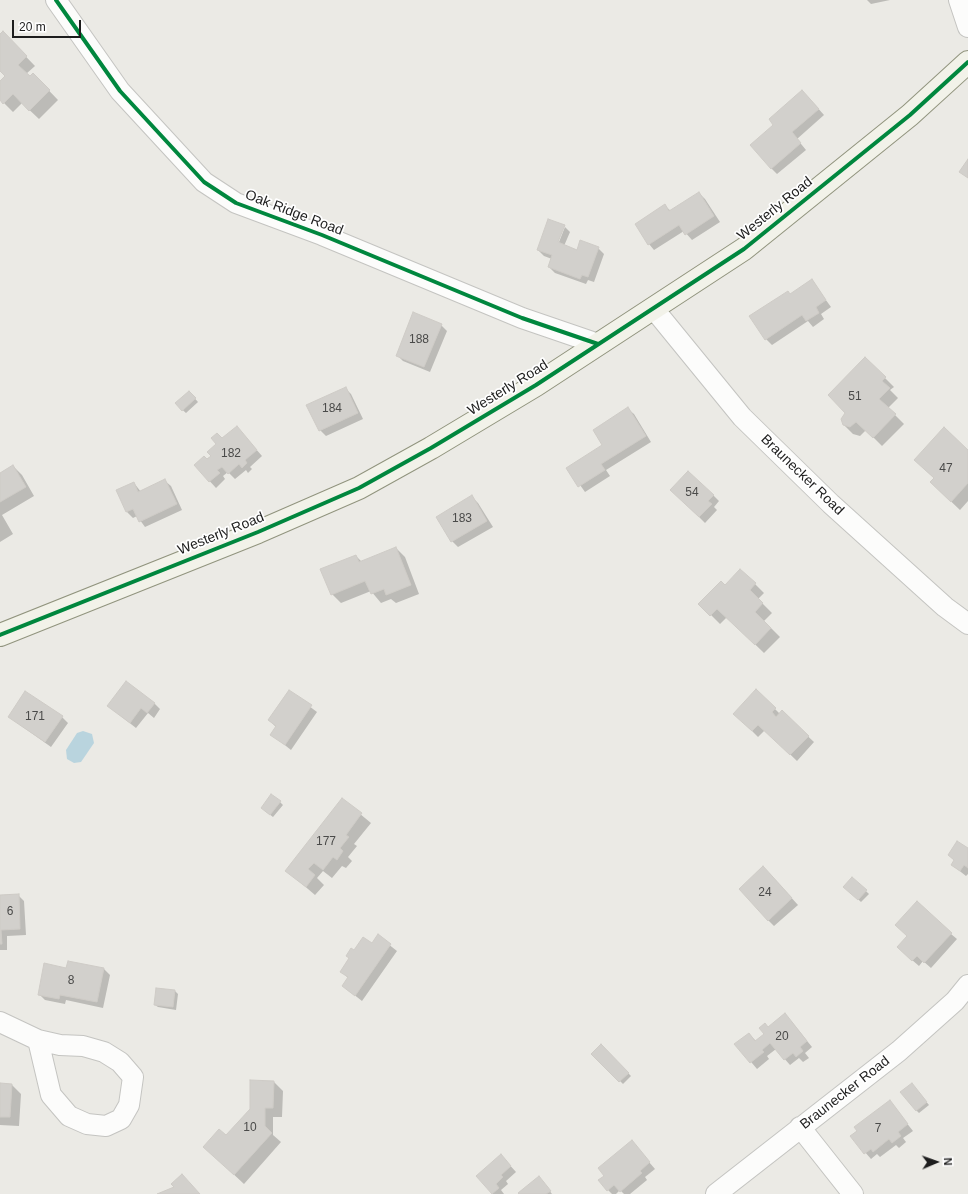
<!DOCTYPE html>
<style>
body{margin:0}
#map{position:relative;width:968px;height:1194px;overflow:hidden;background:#ebeae5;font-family:Helvetica,sans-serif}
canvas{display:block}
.north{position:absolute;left:916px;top:1142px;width:40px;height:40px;-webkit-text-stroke:3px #fff;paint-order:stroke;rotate:88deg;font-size:11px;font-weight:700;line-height:16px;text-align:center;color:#1d1d1d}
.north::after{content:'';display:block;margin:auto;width:14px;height:18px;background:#1d1d1d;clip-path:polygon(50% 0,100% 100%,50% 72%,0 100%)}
.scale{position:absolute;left:12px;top:20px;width:69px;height:18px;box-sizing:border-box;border:2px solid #1d1d1d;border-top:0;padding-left:5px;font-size:12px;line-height:14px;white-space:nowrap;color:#1d1d1d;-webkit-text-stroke:3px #fff;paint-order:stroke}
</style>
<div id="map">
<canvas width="968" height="1194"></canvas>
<div class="north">N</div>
<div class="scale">20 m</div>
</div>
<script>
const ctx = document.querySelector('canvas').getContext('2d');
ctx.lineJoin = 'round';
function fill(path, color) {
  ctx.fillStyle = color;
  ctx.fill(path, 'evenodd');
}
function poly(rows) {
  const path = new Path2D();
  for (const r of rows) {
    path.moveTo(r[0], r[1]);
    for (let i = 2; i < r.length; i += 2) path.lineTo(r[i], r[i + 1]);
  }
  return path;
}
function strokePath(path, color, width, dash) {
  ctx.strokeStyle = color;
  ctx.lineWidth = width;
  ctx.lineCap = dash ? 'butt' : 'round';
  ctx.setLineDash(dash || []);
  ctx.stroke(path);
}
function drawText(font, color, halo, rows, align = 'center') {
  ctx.font = font + ' Helvetica,sans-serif';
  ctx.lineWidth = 3.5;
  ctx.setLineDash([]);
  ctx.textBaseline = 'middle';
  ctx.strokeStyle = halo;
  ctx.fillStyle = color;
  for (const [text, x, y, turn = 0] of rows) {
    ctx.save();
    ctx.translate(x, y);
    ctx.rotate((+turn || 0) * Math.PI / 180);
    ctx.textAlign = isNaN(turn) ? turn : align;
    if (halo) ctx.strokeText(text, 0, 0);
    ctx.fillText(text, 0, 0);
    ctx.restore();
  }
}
fill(poly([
 [83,731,92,734,94,743,81,762,74,763,67,759,66,750,77,733]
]), '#b9d4de');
fill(poly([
 [867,0,890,0,871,4],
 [3,33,35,66,26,74,30,78,33,74,58,100,39,119,22,103,13,112,0,99,0,83,7,76,0,69,0,36],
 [808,97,824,115,797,139,806,150,777,174,771,168],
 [699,193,705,199,720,222,692,240,684,231,654,250,649,244,665,206,671,211],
 [564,226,570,232,564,246,577,251,598,248,604,254,594,282,588,280,586,284,555,273,549,267,552,259,544,256,538,250],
 [562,227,565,227,557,247,555,247],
 [812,281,831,307,821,314,824,319,813,327,808,321,772,345,766,339,790,295],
 [441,325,447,331,430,372,403,361,397,355],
 [865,358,894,387,890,390,898,398,888,408,904,424,882,446,866,430,860,436,853,434,844,425],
 [345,388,351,394,363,419,326,436,320,430],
 [189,392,198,402,186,413,176,404],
 [628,409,634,414,651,442,606,470,610,476,585,492,568,468,604,445],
 [242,433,262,456,250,467,252,469,248,473,246,470,235,479,228,472,223,476,225,479,216,488,195,465,212,456,222,439],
 [968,451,968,501,960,510,940,491,935,479,915,460],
 [13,466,22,475,34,496,2,515,13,534,0,542,0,474],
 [165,481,171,486,182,510,145,527,137,516,133,518,127,512,117,491,134,483,141,492],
 [672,490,713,495,719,501,714,507,717,510,705,523],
 [472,497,478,503,493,527,458,547,452,541,438,517],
 [396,548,405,557,419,594,396,603,391,599,381,603,371,591,341,603,332,594,356,556,362,562],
 [755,584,764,593,758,599,772,613,764,621,780,637,764,653,727,617,720,624,700,604],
 [756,690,780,714,782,712,814,742,797,761,765,730,758,737,735,714],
 [289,691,317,712,291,750,271,734,276,727,269,720],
 [154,703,160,709,154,718,148,713,136,728,108,706],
 [9,717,62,717,68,723,51,747],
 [342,799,371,823,354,844,357,846,348,857,352,861,346,868,342,866,332,878,323,871,317,878,324,885,315,895,287,871],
 [280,802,283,805,273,817,265,811],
 [968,849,968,874,966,876,952,865,955,861,949,855],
 [769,873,798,905,774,926,768,920],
 [852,878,869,894,861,902,845,887],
 [18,895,24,901,26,935,7,936,7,950,0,950,0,896],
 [951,934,957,939,931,968,923,961,919,966,904,953],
 [378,936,397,951,362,1001,343,986,348,978,341,971,354,951,372,944],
 [67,969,104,969,110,975,103,1008,66,1000,65,1004,45,1000,39,994],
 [175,991,178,994,176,1010,158,1007,155,1005],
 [791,1021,812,1047,805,1053,809,1058,803,1062,799,1058,790,1065,776,1049,767,1056,769,1059,757,1069,736,1044,749,1034,756,1041,765,1034,768,1028],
 [601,1046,631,1076,623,1084,593,1054],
 [274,1082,283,1091,282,1117,273,1117,273,1135,281,1142,244,1184,214,1156,226,1137],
 [0,1084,12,1085,21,1094,19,1126,0,1125],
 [914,1087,929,1105,919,1113,916,1110],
 [890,1102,913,1131,903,1138,906,1142,899,1148,896,1145,880,1157,877,1154,871,1159,851,1136],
 [637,1148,655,1169,645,1177,647,1180,630,1194,624,1194,620,1190,616,1194,612,1194,608,1190],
 [507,1162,516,1172,506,1181,508,1184,501,1190,504,1194,493,1194,477,1176],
 [541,1180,552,1194,521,1194]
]), '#0003');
const building = poly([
 [3,31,27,56,18,65,30,76,33,73,50,90,29,111,13,94,3,104,0,100,0,81,5,76,0,71,0,34,3,31],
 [802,90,819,109,792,132,801,143,771,169,750,145,773,125,769,119,802,90],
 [968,159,968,178,959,172,968,159],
 [699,192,714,216,685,235,679,225,648,245,635,224,665,204,669,211,699,192],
 [548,219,565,225,558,242,577,250,580,240,599,247,588,277,582,275,580,279,548,267,552,255,537,250,548,219],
 [812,279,826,300,816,307,819,313,806,321,802,315,765,340,749,316,788,291,790,294,812,279],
 [413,312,442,324,424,367,396,356,413,312],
 [865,357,886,377,882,381,890,388,879,399,896,414,873,438,856,422,850,427,843,425,841,419,845,413,828,395,865,357],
 [346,387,358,413,319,431,306,405,346,387],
 [189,391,196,398,182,411,175,403,189,391],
 [628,407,646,436,601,464,605,470,578,487,566,468,602,445,593,430,628,407],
 [237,426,257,450,245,460,247,463,242,468,239,464,228,474,222,467,217,470,220,473,209,482,194,465,204,456,207,459,211,456,207,452,216,444,211,438,217,433,222,438,237,426],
 [944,427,968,450,968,483,951,502,930,482,934,478,914,460,944,427],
 [13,465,26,487,0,502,0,473,13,465],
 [688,471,714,495,708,501,712,504,699,517,670,490,688,471],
 [165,479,177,504,139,522,133,509,126,512,116,490,134,482,138,492,165,479],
 [472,495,487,521,451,542,436,517,472,495],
 [396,547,411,585,386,595,384,589,371,594,365,581,331,595,320,569,356,555,359,562,396,547],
 [740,569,756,583,750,590,763,603,755,612,771,628,755,645,717,609,710,616,698,604,721,581,725,585,740,569],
 [126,681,155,703,147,713,141,708,130,723,107,706,126,681],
 [756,689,776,708,772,712,776,717,782,710,809,736,790,755,758,725,752,731,733,714,756,689],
 [289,690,312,705,285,745,270,735,276,726,268,720,289,690],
 [25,691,63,716,45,742,8,717,25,691],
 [271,794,281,801,270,815,261,808,271,794],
 [342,798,362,813,346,835,349,837,340,848,343,851,337,860,333,857,323,870,314,863,308,869,315,875,306,887,285,871,342,798],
 [957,841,968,848,968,868,964,865,960,871,951,865,954,860,948,855,957,841],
 [763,866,792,898,768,921,739,889,763,866],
 [852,877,867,890,858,900,843,887,852,877],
 [19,894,20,929,1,930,2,944,0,944,0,895,19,894],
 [917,901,952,933,924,963,917,956,912,961,897,947,907,936,895,925,917,901],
 [378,934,391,944,355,996,342,986,348,977,340,972,349,958,346,956,351,948,354,950,363,937,372,943,378,934],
 [68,961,104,968,97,1002,60,995,59,999,38,995,44,963,66,968,68,961],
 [156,988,175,990,173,1007,154,1005,156,988],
 [785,1013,807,1041,800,1047,803,1051,796,1057,793,1053,784,1060,770,1043,762,1050,764,1052,750,1063,734,1044,749,1033,755,1041,764,1034,759,1028,765,1023,768,1027,785,1013],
 [601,1044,629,1073,619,1082,591,1054,601,1044],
 [250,1080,274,1081,273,1108,265,1108,265,1126,272,1133,234,1175,203,1147,219,1129,226,1135,250,1109,250,1080],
 [0,1083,12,1084,10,1117,0,1117,0,1083],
 [912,1083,927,1102,916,1111,900,1092,912,1083],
 [890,1100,908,1124,898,1132,901,1136,892,1143,889,1139,873,1152,871,1149,864,1154,850,1136,857,1131,854,1127,890,1100],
 [632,1140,650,1162,640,1171,642,1173,620,1192,614,1185,607,1191,598,1180,604,1176,598,1168,632,1140],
 [501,1154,511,1166,501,1175,503,1177,496,1184,499,1188,492,1194,476,1176,501,1154],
 [182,1174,200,1194,157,1194,174,1187,171,1184,182,1174],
 [539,1176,551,1191,546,1194,519,1194,518,1193,539,1176]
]);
fill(building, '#d2d0cc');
strokePath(building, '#cecbc6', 1);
const street = poly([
 [56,0,120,91,204,182,236,203,322,235,522,318,598,344],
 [959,0,968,27],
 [653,308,742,417,831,504,945,607,968,624],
 [0,1022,38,1040,60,1045,83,1046,104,1052,120,1062,133,1077,129,1105,121,1119,106,1126,87,1124,69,1116,51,1095,38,1040],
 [800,1127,853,1194],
 [716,1194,899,1051,955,1001,968,985]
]);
const secondary = poly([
 [0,635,258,532,359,488,431,448,536,385,744,249,910,115,968,62]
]);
strokePath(street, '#c4c4c1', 22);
strokePath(secondary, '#91947e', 24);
strokePath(street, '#fcfcfb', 20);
strokePath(secondary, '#f2f2e9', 22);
strokePath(poly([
 [56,0,120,91,204,182,236,203,322,235,522,318,598,344],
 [0,635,258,532,359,488,431,448,536,385,744,249,910,115,968,62]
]), '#00873e', 4);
drawText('12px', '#4a4a49', null, [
 ["188",419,340],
 ["51",855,397],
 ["184",332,409],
 ["182",231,454],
 ["47",946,469],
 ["54",692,493],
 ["183",462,519],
 ["171",35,717],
 ["177",326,842],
 ["24",765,893],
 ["6",10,912],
 ["8",71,981],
 ["20",782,1037],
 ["10",250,1128],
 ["7",878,1129]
]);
drawText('14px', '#1d1d1d', '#fff', [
 ["Westerly Road",775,209,-39],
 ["Oak Ridge Road",294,213,21],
 ["Westerly Road",508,388,-32],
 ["Braunecker Road",802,475,44],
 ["Westerly Road",221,534,-22],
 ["Braunecker Road",845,1093,-38]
]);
</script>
